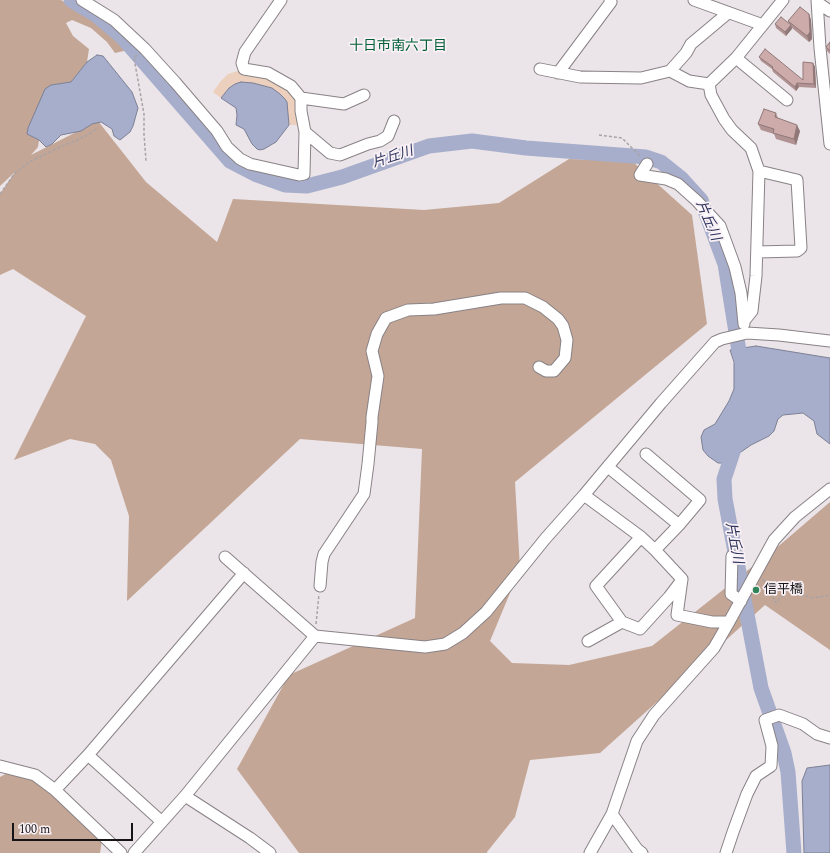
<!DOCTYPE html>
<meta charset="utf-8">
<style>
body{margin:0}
#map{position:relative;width:830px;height:853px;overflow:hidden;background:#ebe4e8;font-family:Spectral,serif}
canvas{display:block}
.scale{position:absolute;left:12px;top:823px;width:121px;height:18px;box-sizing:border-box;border:2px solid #171416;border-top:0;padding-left:5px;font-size:12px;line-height:14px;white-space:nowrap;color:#171416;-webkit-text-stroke:3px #f9f1f5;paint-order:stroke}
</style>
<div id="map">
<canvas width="830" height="853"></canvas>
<div class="scale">100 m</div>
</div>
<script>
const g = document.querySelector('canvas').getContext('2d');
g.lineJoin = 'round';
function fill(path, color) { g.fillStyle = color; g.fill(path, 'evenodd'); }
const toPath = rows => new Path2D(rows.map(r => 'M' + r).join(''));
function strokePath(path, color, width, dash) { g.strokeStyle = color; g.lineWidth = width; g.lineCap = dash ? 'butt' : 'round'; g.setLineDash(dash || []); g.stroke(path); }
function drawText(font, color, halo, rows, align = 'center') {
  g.font = font + ' Spectral,"Noto Sans JP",serif'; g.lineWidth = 3.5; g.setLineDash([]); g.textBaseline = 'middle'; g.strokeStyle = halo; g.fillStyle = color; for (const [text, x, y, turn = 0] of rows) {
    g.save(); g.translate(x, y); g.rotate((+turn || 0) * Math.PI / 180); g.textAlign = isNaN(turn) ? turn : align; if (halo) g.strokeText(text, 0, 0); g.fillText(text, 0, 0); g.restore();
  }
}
fill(toPath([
 [238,71,268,75,281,81,298,100,297,125,289,125,286,102,235,84,229,88,221,98,213,92,221,81,228,74]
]), '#eccfbd');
fill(toPath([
 [0,0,61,0,94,21,128,50,115,53,107,42,91,28,72,20,66,23,73,36,89,49,87,62,71,82,51,85,28,134,39,140,38,147,31,155,98,121,146,182,217,242,233,199,424,210,499,203,569,159,632,161,692,215,707,324,515,482,520,569,490,641,512,663,569,665,652,646,781,544,830,502,830,650,765,605,600,753,530,760,515,817,487,852,487,853,299,853,237,769,289,675,415,618,422,449,300,439,127,601,129,516,111,460,95,444,70,439,14,460,86,316,13,269,0,275,0,194,15,172,0,186],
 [22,765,102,840,100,853,0,853,0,777]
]), '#c3a695');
const water = toPath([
 [97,55,103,56,132,92,138,108,133,126,130,132,120,140,114,136,112,129,101,122,92,124,81,131,61,135,52,144,46,147,39,140,27,134,28,128,45,89,51,85,71,82,87,62,97,55],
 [241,82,253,83,272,88,280,94,285,99,287,102,289,125,276,142,264,149,260,150,257,149,252,144,244,129,236,125,237,115,236,108,221,98,229,88,235,84,241,82],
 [756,346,830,358,830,444,817,434,814,421,803,413,783,415,778,419,774,431,769,436,751,445,725,463,718,463,708,456,703,450,701,437,704,430,715,424,729,401,734,389,734,362,730,350,756,346],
 [830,765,830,853,804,853,802,781,807,768,830,765]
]);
fill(water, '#a7aecb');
strokePath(water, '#7c8095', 1);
strokePath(toPath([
 [71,0,96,15,122,37,230,161,257,175,285,185,307,186,342,177,429,146,472,141,526,148,646,157,661,162,681,178,701,200,725,264,739,351,744,368],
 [737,440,724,479,725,499,761,688,784,753,788,772,794,853]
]), '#a7aecb', 15);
const minor = toPath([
 [82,0,114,20,145,49,175,82,217,131,227,147,240,159,250,164,299,175,304,174,305,132,301,111,301,98],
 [281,0,245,52,242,63,244,69,268,73,291,86,301,98,344,104,364,95],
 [694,0,763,25],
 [817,0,820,48,830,144],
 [818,3,830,11],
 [736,58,787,100],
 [540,69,580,77,641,78,670,71,689,81,709,84],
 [670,71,686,53,691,44,728,13],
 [558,73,611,2,610,0],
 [709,84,711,95,724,119,732,130,751,148,759,171,756,276,752,311,744,321],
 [709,84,736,58,783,0],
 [305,132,330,153,340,155,368,144,380,141,388,136,394,121],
 [647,164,640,175,666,179,678,184,697,201,720,226,735,267,741,293,744,324],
 [757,252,797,251,801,248,797,180,759,171],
 [646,454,700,500,679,525,655,550],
 [608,467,679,525],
 [584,495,641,537,655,550,682,579,677,615,712,622,729,622],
 [641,537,596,586,622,622,640,629,669,597,682,580],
 [732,556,731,594,741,601],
 [225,557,315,636,425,647,445,644,463,633,486,612,545,539,584,495,661,403,715,342,722,339,747,333,779,335,830,341],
 [320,586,322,562,324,554,364,494,368,464,372,422,372,417,378,376,372,351,377,334,386,318,408,310,434,309,501,298,525,298,543,307,558,319,563,326,567,340,565,358,554,371,546,371,539,367],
 [588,641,622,622],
 [88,755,162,822],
 [0,766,35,775,55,790,121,853],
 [55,790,88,755,244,573],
 [185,796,250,838,270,853],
 [612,814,637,849,642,853],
 [134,853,185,796,315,636],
 [590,853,612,814,637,741,654,715,714,648,729,622,774,540,795,517,830,489],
 [726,853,733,832,747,794,756,776,771,766,772,746,768,731,765,720,779,715,803,724,817,734,830,738]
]);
strokePath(minor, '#898286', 13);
strokePath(toPath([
 [137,55,134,58,144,114,144,134,146,161],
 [599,135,622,138,641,157],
 [0,194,15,173,29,162,58,148,86,136,98,128],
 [763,579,776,603,788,589,802,595,813,598,830,595],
 [316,624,319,594]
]), '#a9a3a6', 1.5, [3, 2]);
strokePath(minor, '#fff', 11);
fill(toPath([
 [809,14,811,20,812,39,809,42,792,28,786,36,776,28,775,24,789,24,788,21],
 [830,42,830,54,827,51,826,47],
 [759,57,803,80,813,63,815,67,816,88,799,87,796,91,773,72,772,69,761,61],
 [776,113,778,118,800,131,796,145,776,139,774,134,761,130,758,124]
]), '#b19393');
fill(toPath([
 [809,14,811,20,812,39,809,42,807,36],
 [791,25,792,29,786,36,785,32],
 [813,63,815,67,816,88,814,84],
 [797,83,799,87,796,91,795,87],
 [797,125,800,131,796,145,794,139]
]), '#907878');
const building = toPath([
 [800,7,809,14,810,32,807,36,788,21,800,7],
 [781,17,791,25,785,32,775,24,781,17],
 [830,42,830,51,826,47,830,42],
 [765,49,803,80,803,62,813,63,814,84,797,83,795,87,772,68,773,67,759,57,765,49],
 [764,109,776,113,775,117,797,125,794,139,773,133,774,129,758,124,764,109]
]);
fill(building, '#ceabab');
strokePath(building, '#907878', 1);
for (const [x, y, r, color] of [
 [756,590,4,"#2f8559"]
]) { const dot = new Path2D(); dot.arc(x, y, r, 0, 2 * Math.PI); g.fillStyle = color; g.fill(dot); strokePath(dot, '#f9f1f5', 1.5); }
drawText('13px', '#171416', '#f9f1f5', [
 ["信平橋",764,590]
], 'left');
drawText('14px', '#036039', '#f9f1f5', [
 ["十日市南六丁目",398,47]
]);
drawText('italic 14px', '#2c335c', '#f9f1f5', [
 ["片丘川",393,158,-18],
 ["片丘川",707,221,67],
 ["片丘川",733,543,79]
]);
</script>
